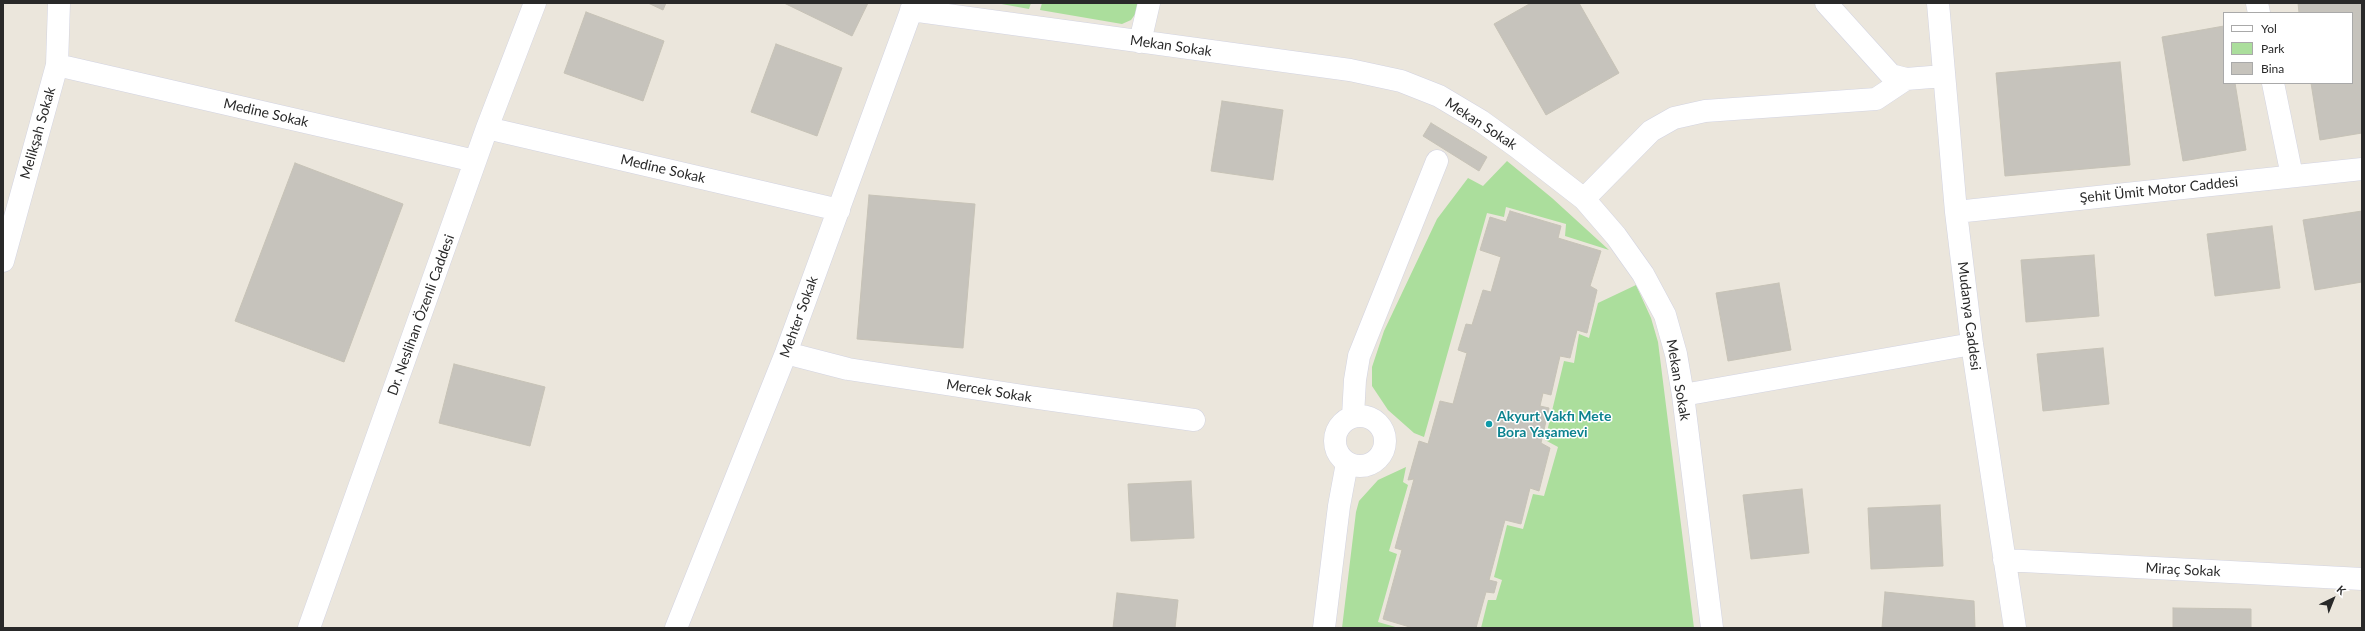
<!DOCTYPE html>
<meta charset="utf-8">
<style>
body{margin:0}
#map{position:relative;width:2365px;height:631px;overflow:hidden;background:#ebe6dc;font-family:Lato,sans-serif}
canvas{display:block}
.frame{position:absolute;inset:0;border:4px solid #292929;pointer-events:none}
.legend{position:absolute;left:2223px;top:12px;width:130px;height:72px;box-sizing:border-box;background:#fff;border:1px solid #a9a9a9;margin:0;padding:5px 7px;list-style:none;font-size:12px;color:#292929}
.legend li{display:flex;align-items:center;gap:8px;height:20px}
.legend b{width:20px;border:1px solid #a9a9a9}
.north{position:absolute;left:2313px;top:579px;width:40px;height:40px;-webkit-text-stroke:3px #fff;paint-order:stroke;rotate:43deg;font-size:11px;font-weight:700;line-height:16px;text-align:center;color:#292929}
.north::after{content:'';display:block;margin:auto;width:14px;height:18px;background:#292929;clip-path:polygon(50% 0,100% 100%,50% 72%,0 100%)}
</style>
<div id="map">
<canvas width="2365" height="631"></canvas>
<div class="frame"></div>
<ul class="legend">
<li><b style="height:5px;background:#fff"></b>Yol</li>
<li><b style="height:11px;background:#abde9c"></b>Park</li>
<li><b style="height:11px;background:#c6c3bc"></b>Bina</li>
</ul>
<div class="north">K</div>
</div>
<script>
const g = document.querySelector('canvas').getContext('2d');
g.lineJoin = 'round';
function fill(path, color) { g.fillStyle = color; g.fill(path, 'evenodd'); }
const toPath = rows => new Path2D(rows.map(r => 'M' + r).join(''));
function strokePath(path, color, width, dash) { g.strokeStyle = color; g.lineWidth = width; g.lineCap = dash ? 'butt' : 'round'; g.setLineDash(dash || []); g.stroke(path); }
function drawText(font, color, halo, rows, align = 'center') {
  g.font = font + ' Lato,sans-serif'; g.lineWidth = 3; g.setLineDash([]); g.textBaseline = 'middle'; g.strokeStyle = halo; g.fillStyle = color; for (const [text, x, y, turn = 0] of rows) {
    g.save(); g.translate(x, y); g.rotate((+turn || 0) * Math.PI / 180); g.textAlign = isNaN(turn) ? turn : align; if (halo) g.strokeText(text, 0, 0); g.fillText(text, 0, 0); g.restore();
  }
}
fill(toPath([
 [996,3,1031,3,1029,9],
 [1042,3,1138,3,1136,13,1131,20,1122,24,1040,10],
 [1507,161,1552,198,1609,250,1565,236,1566,224,1506,207,1504,217,1487,213,1424,437,1414,433,1388,410,1372,386,1372,367,1384,331,1437,219,1468,178,1483,186],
 [1636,285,1651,318,1658,342,1694,628,1481,628,1488,600,1496,600,1502,580,1494,577,1507,525,1523,529,1533,494,1544,496,1558,447,1545,440,1564,361,1574,363,1579,334,1589,338,1598,303],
 [1406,467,1403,482,1408,485,1389,551,1397,554,1378,622,1399,628,1342,628,1356,512,1359,501,1378,480]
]), '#abde9c');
const building = toPath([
 [648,3,666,3,663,10,648,3],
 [784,3,868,3,852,36,784,3],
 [1531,3,1579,3,1619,73,1546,115,1494,24,1531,3],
 [2298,3,2362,3,2362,133,2320,140,2311,83,2352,83,2352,13,2299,13,2298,3],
 [586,12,664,41,643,101,564,73,586,12],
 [2224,26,2224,83,2235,83,2246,150,2183,161,2162,37,2224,26],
 [776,44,842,68,817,136,751,112,776,44],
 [2120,62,2130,165,2005,176,1996,73,2120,62],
 [1222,101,1283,110,1273,180,1211,171,1222,101],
 [1431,123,1487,157,1479,171,1423,136,1431,123],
 [295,163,403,204,344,362,235,321,295,163],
 [869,195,975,204,963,348,857,339,869,195],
 [1510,211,1561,226,1558,238,1601,251,1590,286,1597,290,1587,333,1577,330,1570,358,1560,356,1551,395,1543,393,1540,406,1549,408,1541,443,1550,448,1539,491,1530,488,1521,524,1505,520,1489,580,1497,582,1494,593,1486,592,1476,628,1413,628,1383,619,1402,550,1395,548,1414,479,1408,480,1419,441,1428,444,1440,401,1453,404,1467,353,1458,350,1466,324,1472,325,1483,290,1491,292,1501,257,1480,250,1490,217,1506,222,1510,211],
 [2362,211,2362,282,2315,290,2303,220,2362,211],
 [2272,226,2280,288,2215,296,2207,234,2272,226],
 [2094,255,2099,316,2026,322,2021,260,2094,255],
 [1779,283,1791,350,1728,361,1716,293,1779,283],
 [2103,348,2109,404,2043,411,2037,354,2103,348],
 [454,364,545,387,530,446,439,423,454,364],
 [1191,481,1194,538,1131,541,1128,484,1191,481],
 [1802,489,1809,553,1751,559,1743,495,1802,489],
 [1940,505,1943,566,1871,569,1868,508,1940,505],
 [1885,592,1974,601,1975,628,1882,628,1885,592],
 [1117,593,1178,600,1175,628,1113,628,1117,593],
 [2173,608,2251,609,2251,628,2173,628,2173,608]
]);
fill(building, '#c6c3bc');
strokePath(building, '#c6c2b6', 1);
const minor = toPath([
 [1826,3,1891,75,1906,79,1944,76],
 [1938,3,1956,212,1972,344,2015,628],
 [2257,3,2259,13],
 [911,10,1350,70,1401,81,1439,96,1481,121,1517,147,1584,199,1616,236,1643,274,1665,315,1676,354,1683,395,1712,628],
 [1140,42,1149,3],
 [57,65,475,161],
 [2273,83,2292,176],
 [487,128,839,210],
 [1584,199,1651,131,1674,118,1705,111,1876,99,1906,79],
 [1956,212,2362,169],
 [3,261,57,65,59,3],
 [786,353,848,369,1030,397,1194,420],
 [1683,395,1972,344],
 '1335 441a25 25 0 1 1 50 0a25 25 0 1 1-50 0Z',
 [1353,416,1355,380,1359,356,1437,161],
 [2004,560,2362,579],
 [309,628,487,128,535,3],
 [676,628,786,353,914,3],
 [1324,628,1339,506,1347,463]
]);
strokePath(minor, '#d2d3e1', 23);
strokePath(minor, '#fff', 22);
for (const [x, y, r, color] of [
 [1489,424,4,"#0f9aa8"]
]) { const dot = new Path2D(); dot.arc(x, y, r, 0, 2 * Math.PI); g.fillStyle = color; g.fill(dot); strokePath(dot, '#fff', 1.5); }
drawText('14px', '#292929', '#fff', [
 ["Mekan Sokak",1171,46,8],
 ["Medine Sokak",266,113,13],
 ["Mekan Sokak",1481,124,33],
 ["Melikşah Sokak",38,133,-74],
 ["Medine Sokak",663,169,13],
 ["Şehit Ümit Motor Caddesi",2159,190,-6],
 ["Dr. Neslihan Özenli Caddesi",421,315,-70],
 ["Mudanya Caddesi",1969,316,83],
 ["Mehter Sokak",799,317,-70],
 ["Mekan Sokak",1678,380,80],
 ["Mercek Sokak",989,391,9],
 ["Miraç Sokak",2183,570,3]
]);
drawText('bold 14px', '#0d838f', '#fff', [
 ["Akyurt Vakfı Mete",1497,416],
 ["Bora Yaşamevi",1497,432]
], 'left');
</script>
